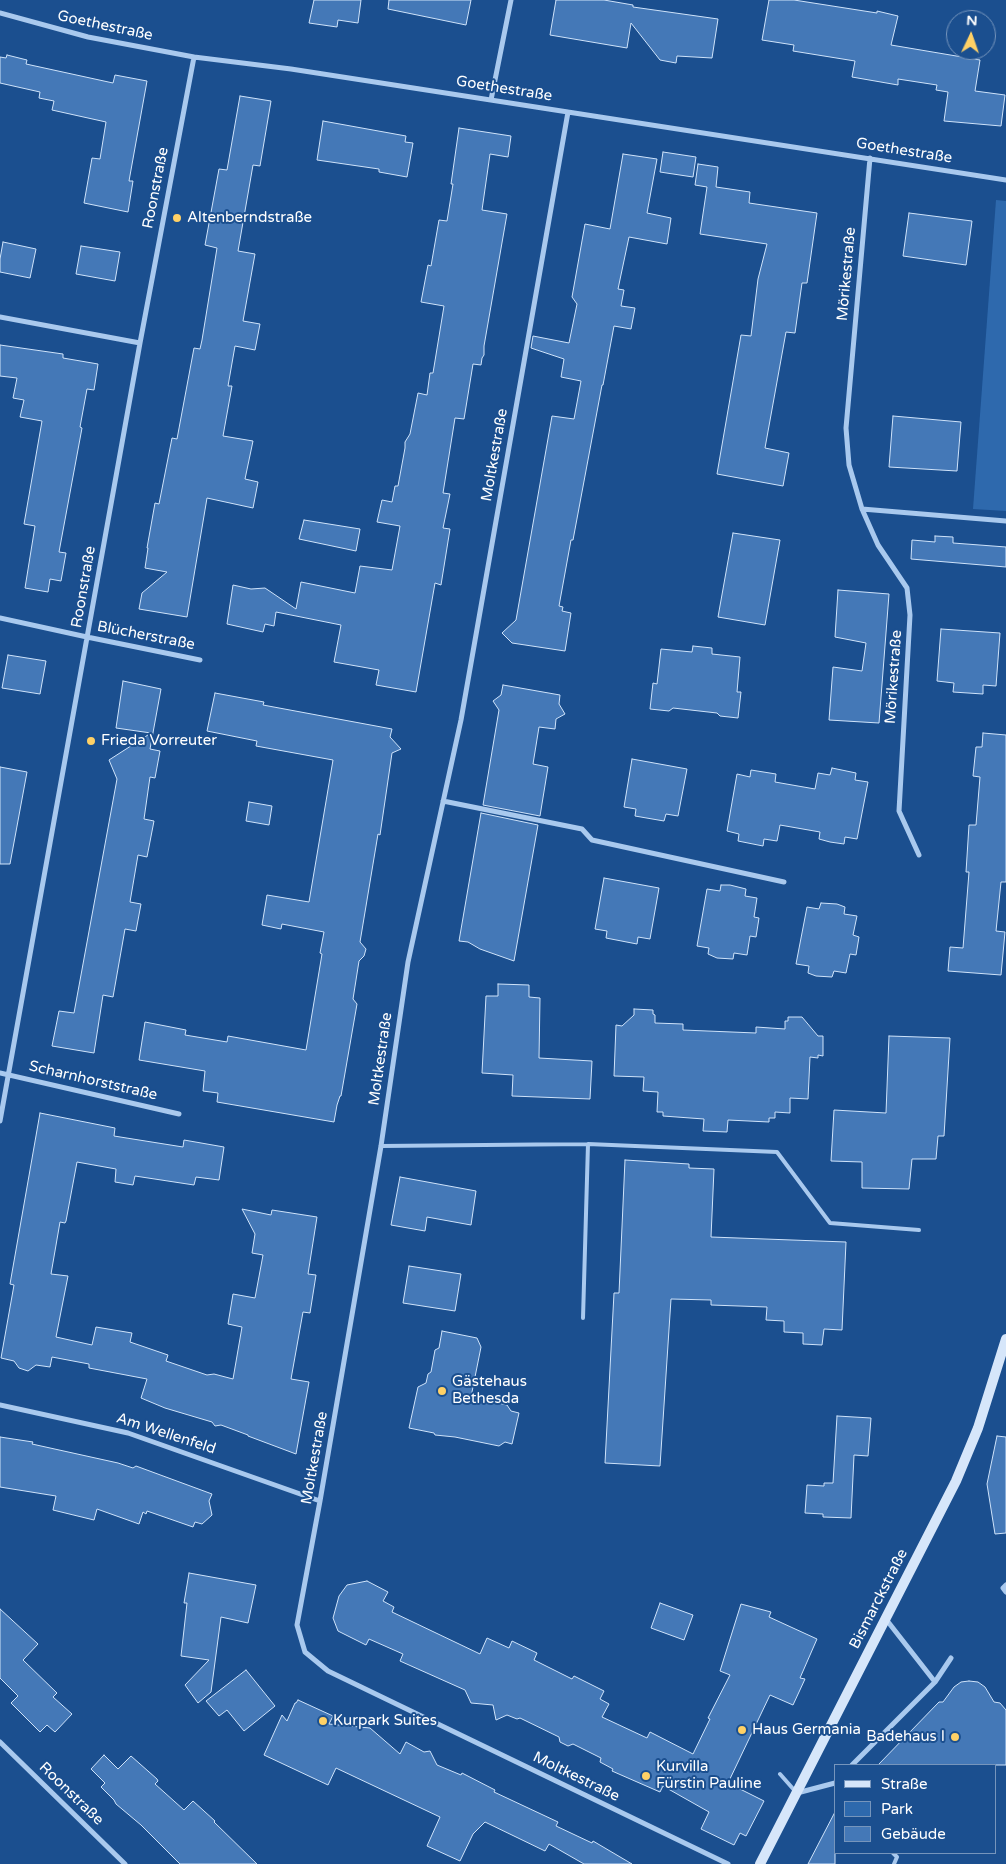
<!DOCTYPE html>
<meta charset="utf-8">
<style>
body{margin:0}
#map{position:relative;width:1006px;height:1864px;overflow:hidden;background:#1b4f8f;font-family:"Varela Round",sans-serif}
canvas{display:block}
.legend{position:absolute;left:834px;top:1764px;width:162px;height:90px;box-sizing:border-box;background:#1b4f8f;border:1px solid #7695bc;margin:0;padding:6px 9px;list-style:none;font-size:15px;color:#fff}
.legend li{display:flex;align-items:center;gap:10px;height:25px}
.legend b{width:25px;border:1px solid #7695bc}
.north{position:absolute;left:946px;top:10px;width:50px;height:50px;box-sizing:border-box;background:#1b4f8f;border:1px solid #7695bc;border-radius:50%;rotate:3deg;font-size:14px;font-weight:700;line-height:20px;text-align:center;color:#fff}
.north::after{content:'';display:block;margin:auto;width:18px;height:22px;background:#ffd166;clip-path:polygon(50% 0,100% 100%,50% 72%,0 100%)}
</style>
<div id="map">
<canvas width="1006" height="1864"></canvas>
<ul class="legend">
<li><b style="height:6px;background:#d6e6fa"></b>Straße</li>
<li><b style="height:14px;background:#2e69ad"></b>Park</li>
<li><b style="height:14px;background:#4478b7"></b>Gebäude</li>
</ul>
<div class="north">N</div>
</div>
<script>
const g = document.querySelector('canvas').getContext('2d');
g.lineJoin = 'round';
function fill(path, color) { g.fillStyle = color; g.fill(path, 'evenodd'); }
const toPath = rows => new Path2D(rows.map(r => 'M' + r).join(''));
function strokePath(path, color, width, dash) { g.strokeStyle = color; g.lineWidth = width; g.lineCap = dash ? 'butt' : 'round'; g.setLineDash(dash || []); g.stroke(path); }
function drawText(font, color, halo, rows, align = 'center') {
  g.font = font + ' "Varela Round",sans-serif'; g.lineWidth = 4; g.setLineDash([]); g.textBaseline = 'middle'; g.strokeStyle = halo; g.fillStyle = color; for (const [text, x, y, turn = 0] of rows) {
    g.save(); g.translate(x, y); g.rotate((+turn || 0) * Math.PI / 180); g.textAlign = isNaN(turn) ? turn : align; if (halo) g.strokeText(text, 0, 0); g.fillText(text, 0, 0); g.restore();
  }
}
fill(toPath([
 [996,200,1006,201,1006,511,973,509]
]), '#2e69ad');
const building = toPath([
 [314,0,361,0,358,23,338,20,337,27,309,23,314,0],
 [389,0,471,0,466,25,388,9,389,0],
 [556,0,604,0,633,5,633,7,718,19,712,58,677,56,676,63,660,60,631,23,627,48,550,35,556,0],
 [769,0,794,0,877,13,877,11,898,16,891,45,980,60,975,91,1005,95,1001,126,944,121,948,92,936,90,937,85,898,79,898,85,852,77,855,61,793,51,794,45,762,40,769,0],
 [7,55,27,60,26,64,113,83,115,75,147,81,129,181,133,181,128,212,84,203,92,158,100,159,106,122,52,110,54,101,39,98,40,92,0,83,0,57,6,58,7,55],
 [240,96,271,101,260,166,253,165,238,251,255,254,243,321,260,324,255,350,235,346,228,386,232,386,223,436,253,441,245,479,258,482,253,508,207,498,187,617,139,609,142,593,167,572,145,568,148,548,147,548,155,503,159,504,172,438,177,439,194,348,200,349,202,340,217,248,205,245,219,169,227,170,240,96],
 [323,121,406,136,405,142,413,143,407,177,379,172,379,169,317,160,323,121],
 [459,128,511,136,508,157,490,154,482,210,507,214,484,346,484,355,482,358,481,365,473,364,464,419,455,418,443,493,450,494,443,528,450,529,441,585,435,583,416,692,376,685,379,670,334,662,341,625,276,612,274,626,265,624,263,632,227,624,233,585,251,589,265,588,296,609,301,582,355,593,360,566,392,570,400,526,377,522,382,500,392,502,395,486,398,486,405,448,405,442,410,434,418,393,427,395,430,373,433,373,444,306,421,302,428,265,431,266,439,220,447,221,453,184,451,184,459,128],
 [663,152,696,157,693,177,660,172,663,152],
 [623,154,657,159,647,213,671,218,667,244,629,237,618,289,624,290,621,306,635,308,631,329,614,326,603,385,602,385,573,540,571,540,559,606,563,607,562,611,571,613,565,651,512,643,502,633,516,620,552,416,574,419,581,381,561,377,564,359,531,348,533,336,569,343,577,304,572,297,585,224,610,229,623,154],
 [698,164,718,167,716,187,750,192,749,203,817,213,807,283,802,283,795,333,786,332,765,448,789,453,783,486,717,474,741,335,751,336,758,279,767,244,700,234,707,187,695,185,698,164],
 [909,213,972,221,966,265,903,256,909,213],
 [3,242,36,249,30,278,0,272,0,259,3,242],
 [81,246,120,252,115,281,76,274,81,246],
 [0,345,63,354,63,358,98,364,94,390,87,389,80,427,82,428,59,552,66,553,61,581,50,579,48,592,25,588,35,526,24,524,42,421,20,417,24,400,13,398,17,378,0,376,0,345],
 [893,416,961,422,957,471,889,467,893,416],
 [304,520,360,529,356,551,299,539,304,520],
 [733,533,780,540,765,625,718,617,733,533],
 [935,536,953,537,953,543,1006,547,1006,567,911,559,912,540,935,542,935,536],
 [838,590,889,594,879,723,829,720,833,667,862,671,866,643,835,637,838,590],
 [941,629,1000,633,996,686,983,685,983,694,953,692,954,683,937,681,941,629],
 [693,646,712,648,712,654,740,657,737,692,741,692,738,718,720,716,717,713,673,708,669,711,650,709,653,683,657,684,661,649,692,652,693,646],
 [8,655,46,661,40,694,2,688,8,655],
 [123,681,161,689,150,749,160,751,155,778,150,777,144,819,154,821,147,857,138,855,130,902,141,904,136,931,125,929,113,997,103,995,94,1053,52,1046,59,1011,74,1013,117,779,109,760,151,733,116,728,123,681],
 [503,685,560,695,559,704,565,714,556,719,555,729,539,727,533,764,548,767,540,816,483,805,499,710,493,701,501,695,503,685],
 [215,693,264,702,263,705,392,729,390,737,401,749,392,753,380,835,378,834,360,942,366,949,364,956,359,961,353,999,357,1004,341,1096,340,1096,337,1105,334,1122,217,1102,218,1093,203,1091,205,1071,139,1060,145,1022,186,1030,185,1035,227,1042,228,1036,306,1050,322,954,320,953,324,932,282,924,281,929,262,925,267,895,309,902,333,760,256,746,257,741,207,731,215,693],
 [983,733,1006,735,1006,882,1001,882,996,931,1005,932,1001,975,948,971,950,947,963,948,969,872,966,872,969,825,976,825,980,777,973,776,976,747,982,747,983,733],
 [632,759,687,769,678,816,666,814,664,821,635,816,636,809,624,807,632,759],
 [0,767,27,772,10,864,0,864,0,767],
 [832,768,856,773,855,780,868,782,857,839,845,837,844,844,830,842,819,839,820,832,780,825,777,841,764,839,763,846,738,841,739,834,727,831,737,774,750,777,751,770,776,774,775,782,815,789,818,773,830,775,832,768],
 [249,802,272,806,269,825,246,821,249,802],
 [481,813,538,825,514,961,480,949,468,942,459,941,481,813],
 [604,878,659,888,650,939,638,937,637,944,606,938,607,931,595,929,604,878],
 [721,885,730,885,746,889,745,896,757,898,754,917,759,918,756,937,750,936,747,955,734,953,733,959,717,958,708,954,709,948,697,946,707,889,720,891,721,885],
 [821,903,837,904,845,907,844,914,857,916,853,935,859,937,856,955,850,954,846,973,834,971,832,977,816,976,808,973,809,966,796,964,807,907,819,909,821,903],
 [498,984,529,985,529,997,540,998,539,1058,592,1061,590,1099,512,1096,513,1075,482,1073,486,996,498,996,498,984],
 [634,1009,653,1010,653,1014,655,1015,655,1023,683,1024,683,1030,756,1033,756,1027,785,1029,785,1021,788,1021,788,1017,802,1017,818,1036,823,1036,823,1056,818,1055,818,1058,810,1057,808,1099,790,1098,790,1113,775,1112,775,1118,769,1118,769,1122,728,1120,727,1132,703,1131,704,1119,663,1116,663,1112,657,1112,658,1092,643,1091,644,1077,614,1076,616,1025,622,1026,634,1015,634,1009],
 [889,1036,950,1038,944,1136,938,1136,936,1159,912,1159,909,1189,862,1188,862,1162,831,1161,834,1110,886,1113,889,1036],
 [40,1113,115,1128,114,1136,183,1147,184,1140,224,1147,219,1180,196,1177,194,1185,135,1176,133,1185,115,1182,116,1169,77,1162,66,1221,65,1223,60,1222,51,1274,68,1276,56,1337,92,1345,96,1327,132,1333,130,1342,168,1355,166,1361,207,1375,214,1374,233,1379,242,1327,228,1324,233,1294,255,1298,263,1255,252,1253,255,1234,242,1209,271,1215,272,1210,317,1217,308,1274,316,1275,310,1313,303,1312,291,1379,309,1382,296,1454,248,1436,248,1435,221,1425,215,1426,212,1422,165,1408,141,1398,147,1379,89,1368,89,1364,52,1357,50,1367,36,1365,28,1371,19,1368,14,1361,1,1358,14,1285,10,1284,40,1113],
 [625,1160,689,1164,689,1168,714,1169,711,1237,846,1242,842,1330,824,1329,822,1345,803,1344,803,1333,784,1332,784,1321,766,1320,767,1307,711,1305,711,1300,671,1299,660,1466,605,1463,614,1293,619,1293,625,1160],
 [400,1177,476,1191,471,1225,427,1217,425,1231,391,1225,400,1177],
 [409,1266,461,1274,455,1311,403,1303,409,1266],
 [442,1331,477,1338,481,1347,471,1397,507,1405,511,1411,519,1413,512,1444,505,1442,499,1446,455,1437,435,1435,434,1433,409,1428,418,1387,426,1383,428,1374,431,1372,435,1350,439,1348,442,1331],
 [837,1416,871,1418,868,1456,854,1455,851,1518,823,1517,823,1514,805,1513,807,1485,824,1486,824,1483,833,1483,837,1416],
 [997,1436,1006,1437,1006,1533,995,1534,987,1484,997,1436],
 [0,1437,33,1442,32,1444,118,1463,133,1468,136,1466,212,1494,209,1501,212,1515,202,1524,195,1522,193,1527,147,1511,146,1514,143,1512,139,1524,97,1509,94,1520,53,1510,56,1496,0,1487,0,1437],
 [189,1573,256,1585,248,1623,221,1617,211,1692,198,1703,185,1685,209,1660,181,1656,187,1603,184,1603,189,1573],
 [367,1581,388,1592,383,1601,394,1607,392,1612,480,1654,487,1638,509,1648,512,1641,537,1653,534,1660,572,1679,574,1676,604,1691,600,1699,609,1704,602,1717,647,1738,650,1732,693,1754,710,1719,708,1718,730,1675,720,1671,741,1604,771,1612,769,1617,817,1639,800,1678,805,1679,793,1705,770,1695,728,1783,764,1801,746,1836,740,1833,734,1845,701,1829,709,1812,663,1786,660,1792,612,1771,613,1769,600,1762,601,1758,573,1744,568,1746,560,1742,559,1737,520,1718,517,1719,507,1715,496,1720,493,1705,471,1703,465,1690,400,1661,403,1654,369,1639,366,1645,338,1631,333,1618,339,1596,347,1585,367,1581],
 [660,1603,693,1615,684,1640,651,1628,660,1603],
 [0,1609,38,1644,23,1660,57,1693,53,1697,72,1714,55,1732,47,1725,40,1732,11,1703,18,1696,0,1678,0,1609],
 [246,1670,275,1706,244,1731,227,1710,219,1716,206,1701,246,1670],
 [969,1681,978,1682,985,1687,994,1702,1000,1703,1006,1710,1006,1765,878,1765,939,1702,943,1702,954,1687,961,1682,969,1681],
 [298,1700,333,1716,329,1724,370,1728,400,1754,406,1742,424,1752,430,1751,437,1765,461,1775,462,1773,495,1790,494,1792,558,1822,556,1826,592,1843,593,1841,632,1864,584,1864,549,1844,545,1851,485,1822,473,1834,460,1861,427,1846,440,1817,336,1768,328,1785,264,1755,282,1715,287,1721,295,1703,296,1703,298,1700],
 [104,1755,118,1769,131,1756,157,1779,158,1781,155,1784,184,1810,193,1801,215,1821,214,1822,257,1864,180,1864,141,1825,116,1804,114,1800,101,1787,105,1783,91,1769,104,1755],
 [835,1812,835,1864,808,1864,835,1812]
]);
fill(building, '#4478b7');
strokePath(building, '#cfe3fa', 1);
strokePath(toPath([
 [381,1146,588,1144,777,1152,830,1223,919,1230],
 [583,1318,588,1144],
 [780,1774,795,1791],
 [893,1853,897,1857,894,1864]
]), '#a9c9ee', 4);
strokePath(toPath([
 [0,13,88,37,194,57,291,69,1006,180],
 [491,100,511,0],
 [568,112,461,720,408,962,381,1146,320,1501,297,1625,305,1652,328,1671,728,1864],
 [870,158,846,428,849,465,862,509,878,545,907,588,910,615,899,811,919,855],
 [0,317,140,343],
 [862,509,1006,521],
 [0,618,87,637,200,660],
 [443,801,582,829,592,840,784,882],
 [0,1073,179,1114],
 [0,1121,140,343,194,57],
 [0,1405,128,1433,320,1501],
 [1006,1585,1003,1588,1006,1592],
 [885,1618,935,1682],
 [0,1742,125,1864],
 [852,1765,935,1682,951,1658],
 [797,1793,835,1783]
]), '#a9c9ee', 5);
strokePath(toPath([
 [760,1864,956,1481,978,1428,1006,1339]
]), '#d6e6fa', 10);
for (const [x, y, r, color] of [
 [177,218,5,"#ffd166"],
 [91,741,5,"#ffd166"],
 [442,1391,5,"#ffd166"],
 [323,1721,5,"#ffd166"],
 [742,1730,5,"#ffd166"],
 [955,1737,5,"#ffd166"],
 [646,1776,5,"#ffd166"]
]) { const dot = new Path2D(); dot.arc(x, y, r, 0, 2 * Math.PI); g.fillStyle = color; g.fill(dot); strokePath(dot, '#1b4f8f', 2); }
drawText('15px', '#fff', '#1b4f8f', [
 ["Goethestraße",105,26,12],
 ["Goethestraße",504,89,9],
 ["Goethestraße",904,151,9],
 ["Roonstraße",156,188,-79],
 ["Mörikestraße",847,274,-85],
 ["Moltkestraße",495,455,-80],
 ["Roonstraße",84,587,-80],
 ["Blücherstraße",146,636,11],
 ["Mörikestraße",894,677,-86],
 ["Moltkestraße",381,1059,-82],
 ["Scharnhorststraße",93,1081,13],
 ["Am Wellenfeld",166,1434,18],
 ["Moltkestraße",315,1458,-80],
 ["Bismarckstraße",879,1599,-63],
 ["Moltkestraße",576,1777,26],
 ["Roonstraße",71,1794,44]
]);
drawText('15px', '#fff', '#1b4f8f', [
 ["Altenberndstraße",187,218],
 ["Frieda Vorreuter",101,741],
 ["Gästehaus",452,1382],
 ["Bethesda",452,1399],
 ["Kurpark Suites",333,1721],
 ["Haus Germania",752,1730],
 ["Badehaus I",945,1737,"right"],
 ["Kurvilla",656,1767],
 ["Fürstin Pauline",656,1784]
], 'left');
</script>
